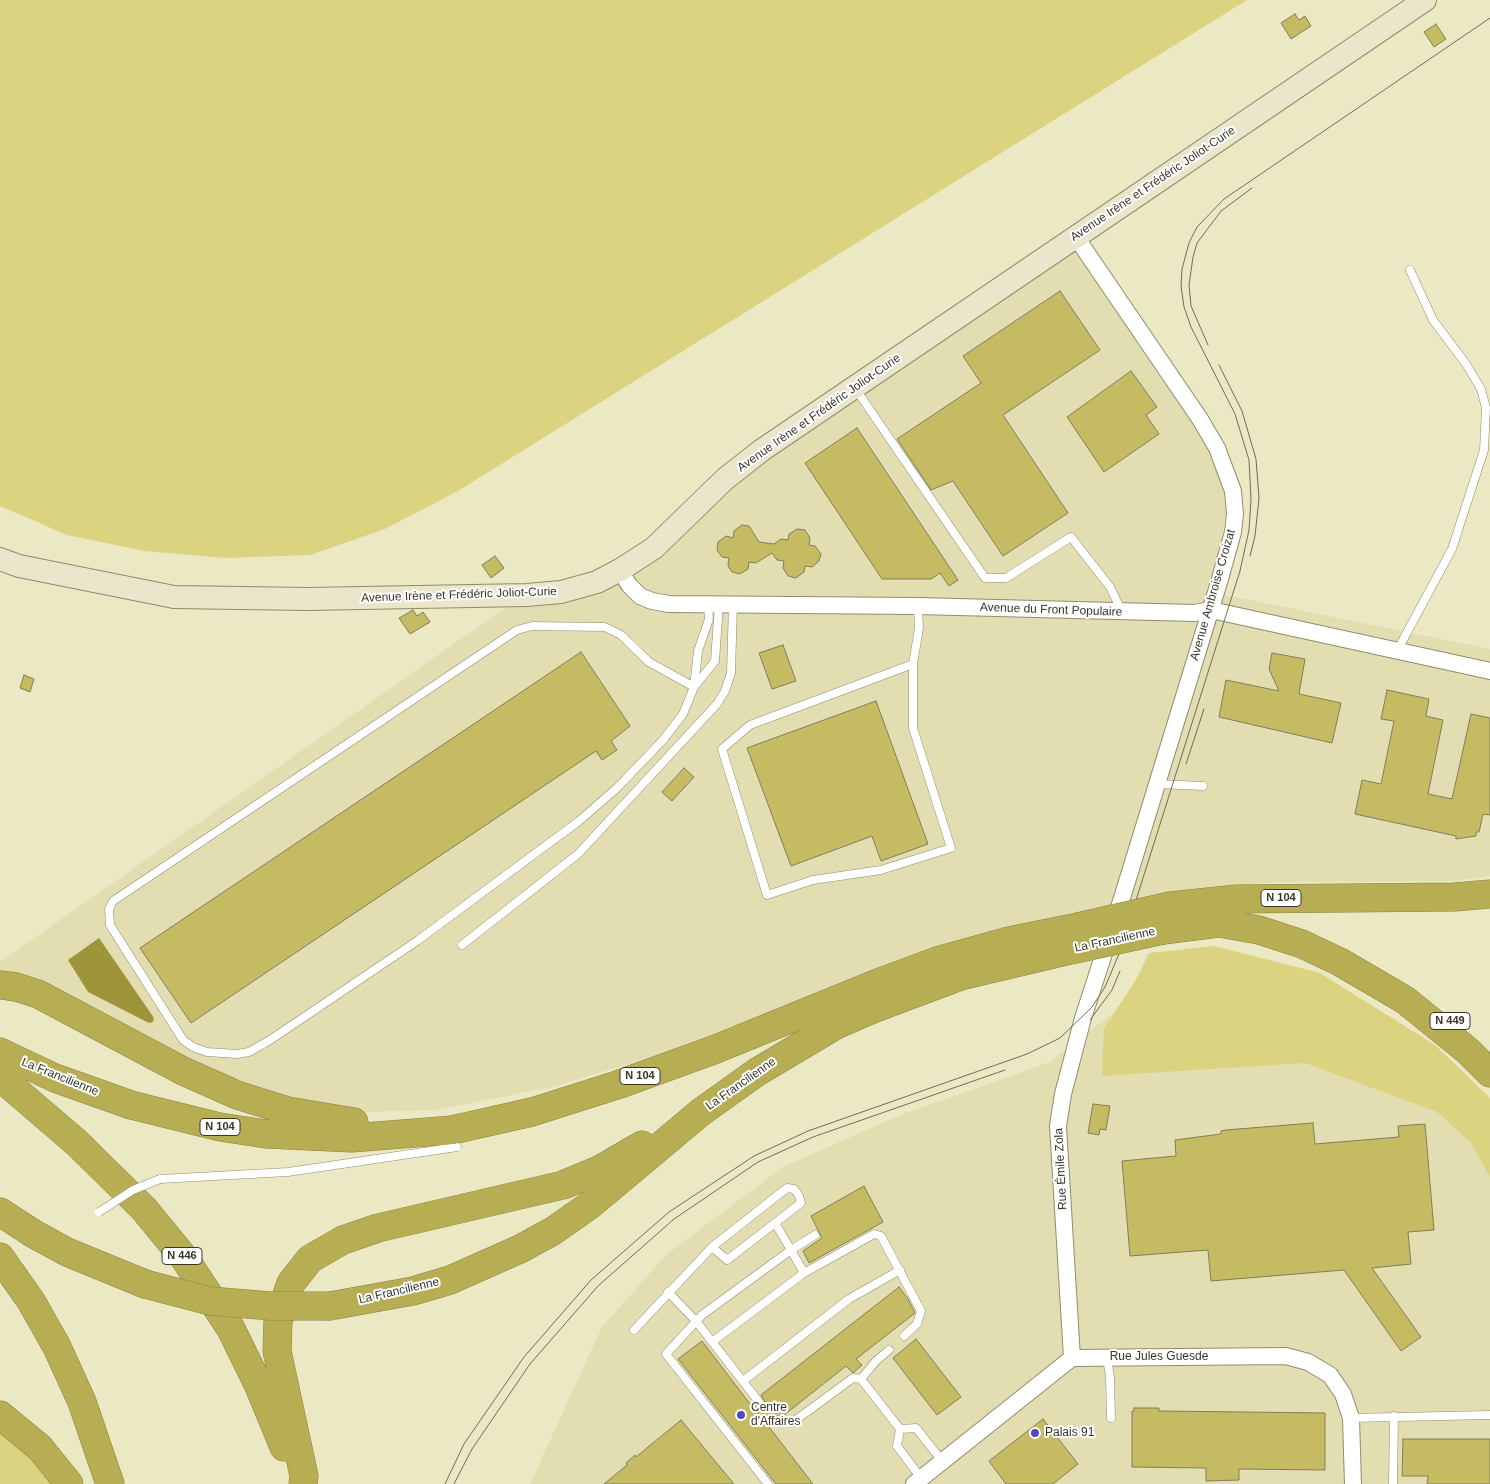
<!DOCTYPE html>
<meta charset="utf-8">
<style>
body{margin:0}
canvas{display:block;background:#ebe8c4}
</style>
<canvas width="1490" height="1484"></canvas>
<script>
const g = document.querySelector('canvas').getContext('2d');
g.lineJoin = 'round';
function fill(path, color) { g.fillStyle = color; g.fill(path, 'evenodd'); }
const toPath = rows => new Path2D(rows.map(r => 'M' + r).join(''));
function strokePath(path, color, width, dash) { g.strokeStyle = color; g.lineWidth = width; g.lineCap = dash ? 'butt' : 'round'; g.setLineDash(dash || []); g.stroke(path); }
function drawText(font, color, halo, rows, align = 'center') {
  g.font = font + ' Helvetica,sans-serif'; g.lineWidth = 4; g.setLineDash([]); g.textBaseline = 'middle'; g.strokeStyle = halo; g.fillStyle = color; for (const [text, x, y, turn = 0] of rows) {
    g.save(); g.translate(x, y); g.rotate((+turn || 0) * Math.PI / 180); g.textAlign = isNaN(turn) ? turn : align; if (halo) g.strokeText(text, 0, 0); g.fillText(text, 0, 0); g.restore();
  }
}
fill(toPath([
 [1076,246,1192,418,1216,462,1223,488,1226,515,1217,561,1206,591,1490,649,1490,876,1456,881,1279,882,1231,885,987,932,923,954,657,1055,556,1086,437,1110,361,1112,256,1092,0,976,0,962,505,608,557,604,603,592,650,564,765,458],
 [1194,950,1490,1116,1490,1484,530,1484,602,1327,666,1255,783,1167,898,1116,1050,1062]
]), '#e2deb2');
fill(toPath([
 [0,0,1247,0,458,491,385,529,310,555,225,558,145,551,67,535,0,506],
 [1214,946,1320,973,1435,1045,1490,1098,1490,1177,1471,1143,1437,1112,1305,1063,1102,1076,1104,1029,1137,978,1149,953],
 [0,1422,62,1484,0,1484]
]), '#dcd380');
fill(toPath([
 [99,938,154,1018,153,1022,149,1023,88,992,68,960]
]), '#9e9439');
const building = toPath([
 [1295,14,1299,20,1305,16,1311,26,1291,39,1281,23,1295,14],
 [1436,24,1446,39,1434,47,1424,32,1436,24],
 [1060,291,1100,350,1003,415,1068,513,1003,556,953,481,931,490,897,439,981,383,963,356,1060,291],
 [1131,371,1157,407,1146,415,1159,434,1104,472,1067,417,1131,371],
 [857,428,958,580,949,586,940,573,931,579,882,579,805,463,857,428],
 [742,525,749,526,759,542,774,544,781,539,788,540,789,534,797,529,805,530,810,538,809,545,815,546,821,554,819,561,812,567,805,566,804,572,796,578,788,576,783,568,784,561,777,560,772,553,756,563,749,562,748,569,740,574,732,572,728,566,729,558,722,557,717,550,718,542,726,536,733,538,734,531,742,525],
 [495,556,504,568,491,578,482,565,495,556],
 [413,610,417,616,423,612,430,622,410,634,399,618,413,610],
 [783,645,796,681,772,689,759,653,783,645],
 [581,652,630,726,611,741,617,750,602,760,596,751,191,1023,140,948,581,652],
 [1272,653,1305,659,1299,694,1341,703,1332,743,1219,717,1226,680,1279,691,1269,669,1272,653],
 [24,675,34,679,30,692,20,688,24,675],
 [1387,690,1429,699,1426,716,1443,720,1428,794,1452,799,1471,714,1490,718,1490,815,1483,814,1479,832,1476,832,1476,836,1456,839,1456,836,1355,814,1362,780,1381,784,1394,721,1381,719,1387,690],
 [876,701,928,844,881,861,872,836,791,866,747,748,876,701],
 [684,768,694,777,672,801,662,792,684,768],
 [1093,1104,1110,1106,1106,1130,1100,1129,1099,1135,1088,1133,1093,1104],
 [1313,1123,1315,1144,1399,1137,1398,1126,1425,1124,1434,1230,1408,1232,1411,1264,1372,1268,1421,1337,1401,1351,1344,1270,1211,1281,1208,1250,1130,1256,1122,1161,1176,1156,1175,1140,1221,1134,1221,1131,1226,1130,1313,1123],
 [864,1186,883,1222,809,1263,803,1251,822,1238,811,1216,864,1186],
 [899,1287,908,1299,915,1313,856,1359,862,1365,853,1373,846,1366,769,1427,813,1484,776,1484,678,1359,702,1341,750,1404,752,1402,760,1407,765,1402,761,1395,899,1287],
 [916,1339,961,1397,937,1415,893,1358,916,1339],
 [1134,1408,1159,1408,1159,1411,1325,1413,1325,1470,1239,1469,1239,1480,1206,1481,1206,1468,1132,1467,1132,1411,1134,1411,1134,1408],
 [1043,1419,1078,1464,1053,1484,1006,1484,989,1461,1043,1419],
 [681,1420,734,1484,604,1484,627,1465,626,1463,635,1455,636,1457,681,1420],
 [1403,1439,1490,1439,1490,1484,1427,1484,1428,1476,1402,1476,1403,1439]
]);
fill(building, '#c5bb62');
strokePath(building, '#817e5d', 1);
const lane = toPath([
 [855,388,985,578,1006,578,1071,537,1110,587,1122,612],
 [1397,651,1452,549,1484,450,1486,408,1481,389,1466,364,1433,320,1410,270],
 [913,664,750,725,722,749,767,895,813,880,881,870,951,848,913,728,913,664,919,628,918,606],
 [694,687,649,662,621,635,605,627,532,626,517,630,113,901,109,909,110,925,183,1040,193,1047,207,1052,237,1054,249,1052,270,1040,417,941,579,821,617,788,663,740,683,714,694,687,715,661,719,604],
 [694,687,698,651,709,619,708,604],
 [1157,784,1203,786],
 [462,945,578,854,717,704,725,691,731,673,733,604],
 [160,1179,288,1172,457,1147],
 [804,1273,791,1250,815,1235],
 [668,1292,696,1321,759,1402],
 [634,1330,712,1247,787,1188,794,1189,799,1196,801,1203,727,1260,712,1247],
 [712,1342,804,1273,874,1234,881,1236,921,1311,917,1324,904,1336],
 [1107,1357,1110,1378,1111,1418],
 [861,1379,900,1429,916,1428,943,1462],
 [743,1381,849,1299,900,1270],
 [1351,1418,1490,1415],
 [793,1422,853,1378,861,1379,876,1361,889,1350],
 [900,1429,897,1446,921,1478],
 [768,1484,666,1354,702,1315,791,1250,775,1223],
 [1393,1484,1394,1416]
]);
const street = toPath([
 [620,570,629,585,640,596,652,601,669,604,918,606,1194,613,1211,610,1490,671],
 [1072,1358,1058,1126,1063,1094,1083,1018,1122,898,1220,579,1233,532,1235,514,1233,491,1217,448,1200,419,1076,237],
 [914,1484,1072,1358,1286,1356,1308,1362,1330,1375,1343,1394,1351,1418,1353,1484]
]);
const secondary = toPath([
 [0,559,19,566,174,597,307,599,527,595,561,592,597,582,620,570,654,548,725,479,762,450,1425,0]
]);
const highway = toPath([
 [1170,906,1237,899,1455,897,1490,894],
 [1163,930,1219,923,1259,930,1302,944,1340,962,1405,1000,1468,1051,1490,1073],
 [0,985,16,987,38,994,183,1071,237,1095,288,1111,354,1122],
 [0,1052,55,1078,131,1105,220,1127,266,1134,352,1138,452,1130,532,1112,617,1085,716,1049,883,981,937,961,1009,941,1078,927],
 [0,1077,77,1143,144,1209,185,1259,231,1329,258,1384,284,1447],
 [0,1212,34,1234,67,1252,145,1284],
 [0,1257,31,1301,57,1347,82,1402,110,1484],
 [330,1306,413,1291,450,1280,520,1249,553,1231,590,1205,701,1112,757,1072,836,1025,873,1009,961,976,1071,950],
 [0,1415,40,1448,69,1484],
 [303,1484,304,1476,277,1351,278,1321,291,1283,310,1259,343,1240,378,1228,563,1185,599,1170,642,1145]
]);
strokePath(lane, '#8f8c6a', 9);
strokePath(street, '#8f8c6a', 18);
strokePath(secondary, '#8f8c6a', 24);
strokePath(highway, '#8a8344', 29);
strokePath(lane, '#fff', 8);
strokePath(street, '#fff', 16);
strokePath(secondary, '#e9e6cb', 22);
strokePath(highway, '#b7ad53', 28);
strokePath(toPath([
 [1208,345,1191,306,1189,285,1193,257,1197,243,1221,211,1252,188],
 [1219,365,1242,411,1256,459,1259,498,1255,536,1250,556],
 [1186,764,1204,709],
 [1090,1020,1112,990,1120,971],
 [445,1484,464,1444,524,1357,591,1280,669,1212,754,1156,808,1131,1027,1054,1060,1038,1092,1007,1105,987,1119,954,1240,571,1249,530,1251,499,1249,460,1235,414,1191,327,1184,307,1181,286,1182,269,1189,243,1197,227,1224,199,1490,18],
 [454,1484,472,1449,530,1364,598,1286,674,1219,758,1162,813,1137,1005,1070]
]), '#6f6d59', 1);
const laneBridge = toPath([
 [99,1212,133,1190,160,1179]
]);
const highwayBridge = toPath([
 [1078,927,1170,906],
 [1071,950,1163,930],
 [145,1284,210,1301,271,1306,330,1306]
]);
strokePath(laneBridge, '#8f8c6a', 9, []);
strokePath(highwayBridge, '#8a8344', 29, []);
strokePath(laneBridge, '#fff', 8);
strokePath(highwayBridge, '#b7ad53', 28);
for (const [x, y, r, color] of [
 [741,1415,5,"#5547be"],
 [1035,1433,5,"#5547be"]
]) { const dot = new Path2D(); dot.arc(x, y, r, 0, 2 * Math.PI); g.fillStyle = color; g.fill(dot); strokePath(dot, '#fff', 2); }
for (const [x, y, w] of [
 [1281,898,40],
 [1450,1021,40],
 [640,1076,40],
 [220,1127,40],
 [182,1256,40]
]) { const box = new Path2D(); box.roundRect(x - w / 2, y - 8.5, w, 17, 4); g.fillStyle = '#fff'; g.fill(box); strokePath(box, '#373628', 1); }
drawText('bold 11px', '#373628', null, [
 ["N 104",1281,898],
 ["N 449",1450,1021],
 ["N 104",640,1076],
 ["N 104",220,1127],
 ["N 446",182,1256]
]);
drawText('12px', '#373628', '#fff', [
 ["Avenue Irène et Frédéric Joliot-Curie",1153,184,-34],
 ["Avenue Irène et Frédéric Joliot-Curie",819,413,-35],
 ["Avenue Irène et Frédéric Joliot-Curie",459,595,-2],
 ["Avenue Ambroise Croizat",1213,595,-74],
 ["Avenue du Front Populaire",1051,610,2],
 ["La Francilienne",1115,940,-12],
 ["La Francilienne",60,1077,22],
 ["La Francilienne",741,1084,-35],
 ["Rue Émile Zola",1061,1169,-93],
 ["La Francilienne",399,1291,-13],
 ["Rue Jules Guesde",1159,1357]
]);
drawText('12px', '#373628', '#fff', [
 ["Centre",751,1408],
 ["d'Affaires",751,1422],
 ["Palais 91",1045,1433]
], 'left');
</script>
